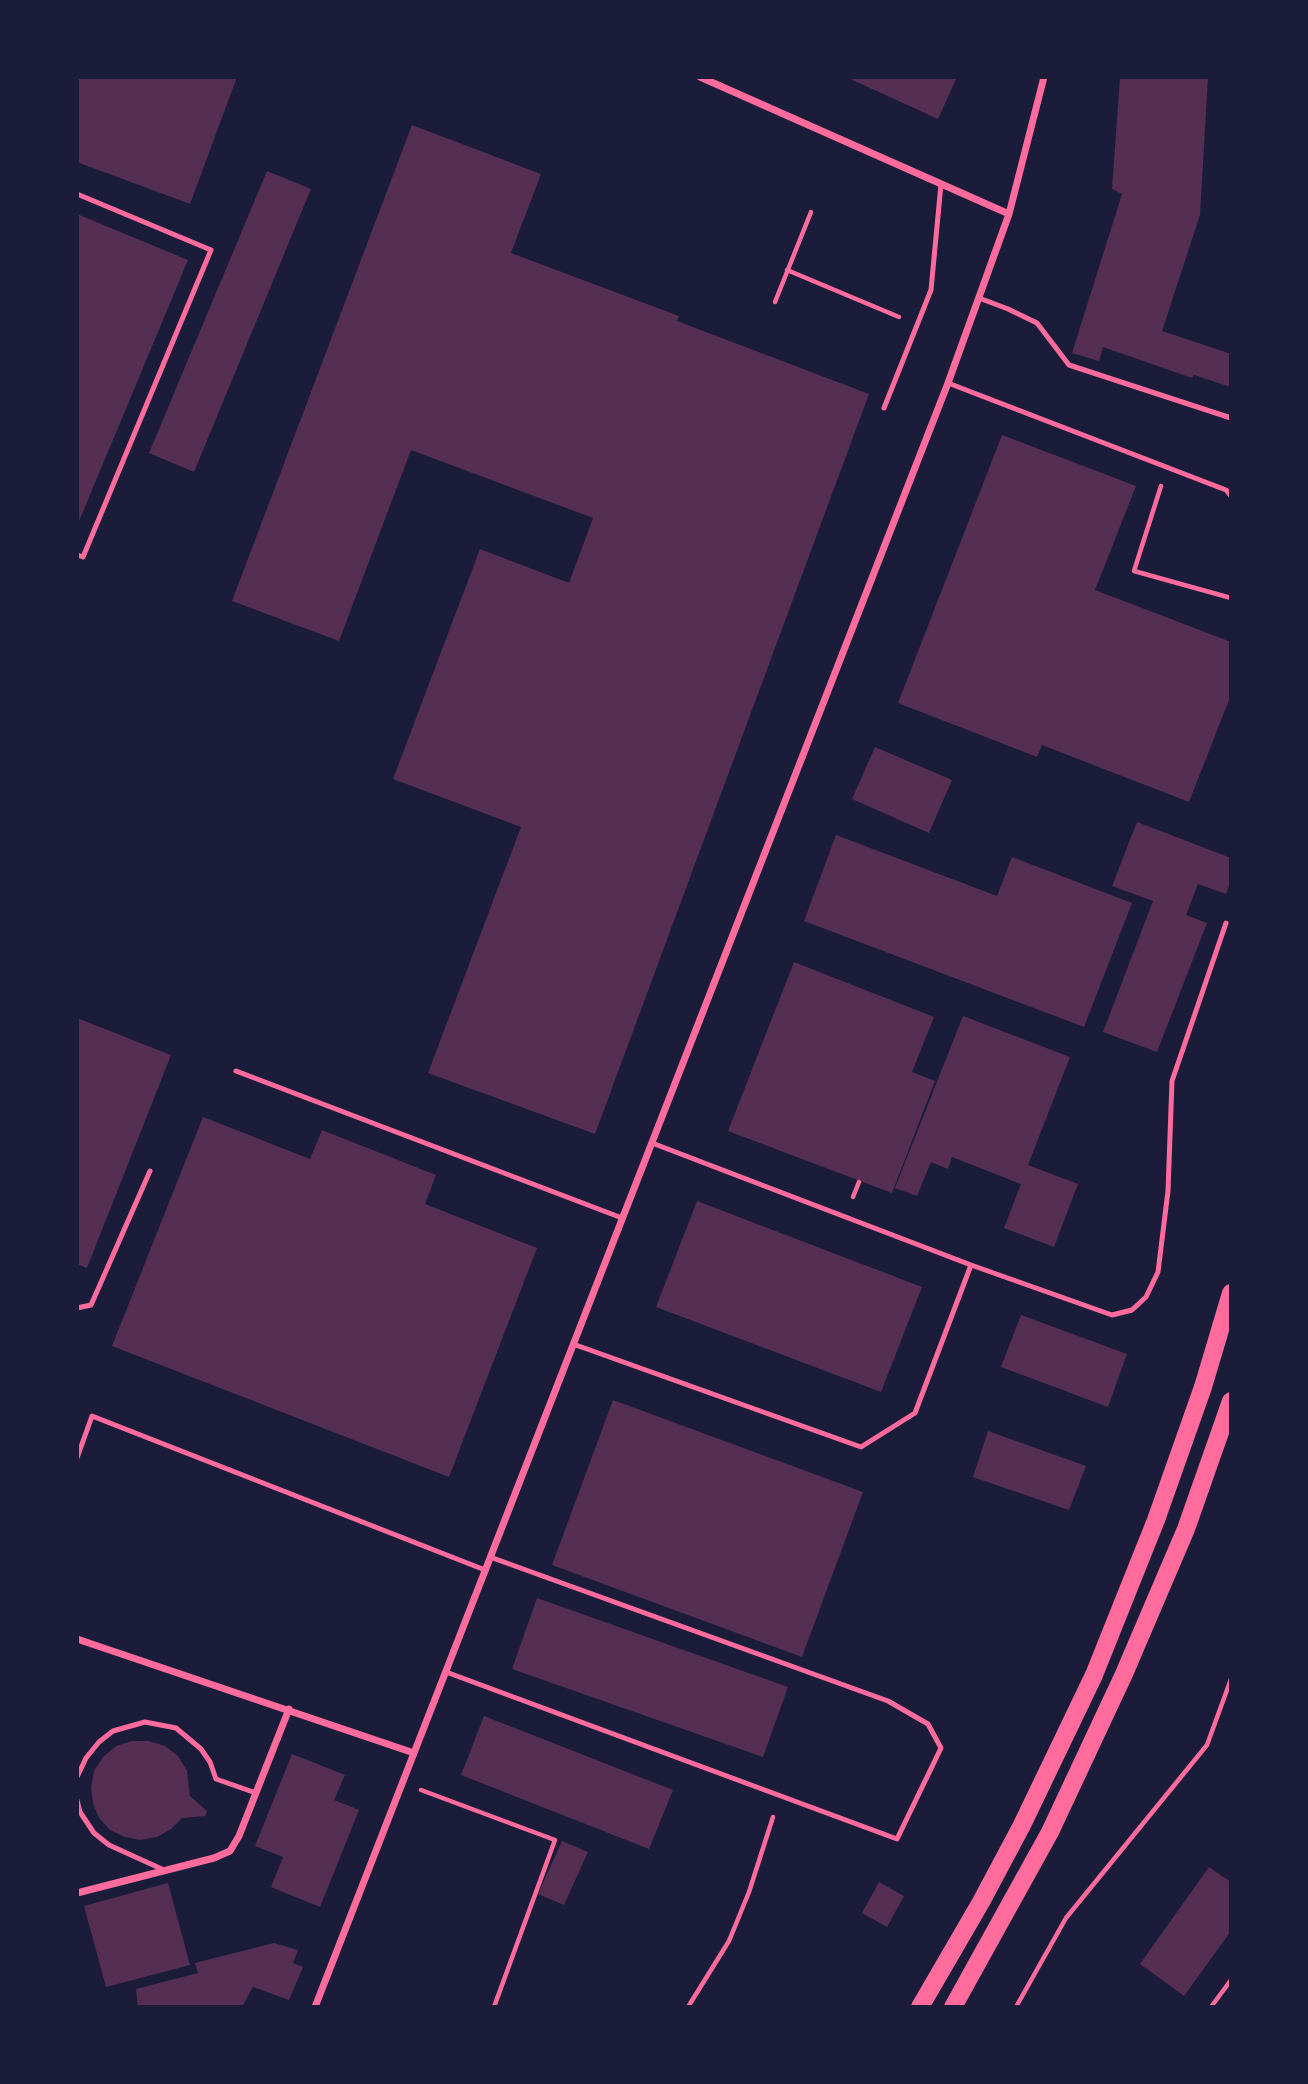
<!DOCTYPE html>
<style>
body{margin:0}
#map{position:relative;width:1308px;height:2084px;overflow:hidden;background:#1b1b3a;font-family:Jost,sans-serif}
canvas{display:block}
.frame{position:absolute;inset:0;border:79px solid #1b1b3a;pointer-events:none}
</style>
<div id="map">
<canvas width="1308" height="2084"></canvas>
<div class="frame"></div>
</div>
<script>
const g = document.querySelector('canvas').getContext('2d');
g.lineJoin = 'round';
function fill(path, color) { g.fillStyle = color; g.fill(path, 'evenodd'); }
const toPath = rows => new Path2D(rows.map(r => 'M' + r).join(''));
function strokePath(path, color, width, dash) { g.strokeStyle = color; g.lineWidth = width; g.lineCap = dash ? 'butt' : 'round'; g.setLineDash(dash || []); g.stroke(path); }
fill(toPath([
 [77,77,237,77,190,204,77,162],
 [846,77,957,77,938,119],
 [1120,77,1208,77,1200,215,1162,331,1231,354,1231,387,1194,375,1192,378,1103,347,1099,361,1072,353,1122,194,1112,189],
 [412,125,541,174,511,253,679,316,677,321,869,394,595,1134,428,1073,521,827,393,779,480,549,569,583,593,518,411,450,339,641,232,601],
 [267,171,311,189,194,472,149,453],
 [77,214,188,260,77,526],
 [1002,435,1136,486,1095,590,1231,642,1231,695,1189,802,1042,745,1037,757,898,703],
 [875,747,952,780,929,833,852,799],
 [1137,822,1231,858,1231,880,1226,894,1198,884,1186,915,1207,923,1157,1052,1103,1032,1153,901,1112,886],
 [836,835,997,896,1012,857,1132,903,1084,1027,804,921],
 [794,962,934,1017,912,1072,935,1081,892,1193,728,1131],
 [963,1016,1070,1057,1028,1165,1078,1184,1054,1247,1004,1228,1021,1184,952,1157,948,1169,931,1162,917,1196,895,1188],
 [77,1018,171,1055,87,1268,77,1264],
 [203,1117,310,1159,322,1130,436,1175,425,1204,537,1248,449,1477,112,1346],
 [697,1201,922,1287,881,1392,656,1307],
 [1021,1315,1127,1354,1108,1407,1001,1367],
 [613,1400,863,1492,802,1657,552,1565],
 [988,1431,1086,1466,1069,1510,973,1477],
 [537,1598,788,1687,763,1757,512,1669],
 [484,1716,673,1790,649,1849,461,1775],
 [132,1741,149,1741,165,1746,178,1756,187,1771,190,1796,207,1811,205,1816,182,1818,171,1829,157,1837,140,1840,125,1837,110,1830,99,1818,93,1803,91,1787,94,1771,103,1757,116,1746],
 [292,1754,345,1775,334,1800,359,1810,320,1907,271,1887,283,1857,255,1846],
 [562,1841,588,1852,564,1905,538,1894],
 [1209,1867,1231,1882,1231,1931,1184,1996,1140,1964],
 [879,1882,904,1896,887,1927,862,1913],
 [168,1883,190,1965,106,1987,84,1906],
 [274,1943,298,1950,293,1963,303,1967,289,2000,253,1987,242,2007,138,2007,136,1989,198,1973,195,1963]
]), '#542f53');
strokePath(toPath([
 [787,270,899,317],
 [775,302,811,212],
 [1161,486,1134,571,1231,598],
 [853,1197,859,1182],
 [421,1790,555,1840,494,2007],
 [688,2007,729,1941,749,1892,773,1817],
 [1016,2007,1066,1918,1207,1745,1231,1679],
 [1211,2007,1231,1980]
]), '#ff6b9d', 4.5);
strokePath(toPath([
 [77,194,211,250,83,557,77,555],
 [979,298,1008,309,1037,323,1069,365,1231,418],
 [948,383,1226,490,1231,496],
 [884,408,931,290,941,184],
 [236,1071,622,1218],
 [971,1265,1112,1315,1132,1310,1146,1297,1158,1272,1168,1191,1172,1081,1226,923],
 [77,1308,91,1305,150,1171],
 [573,1344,861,1447,915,1413,971,1265,652,1143],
 [77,1458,92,1416,485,1570],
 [446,1672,897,1839,941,1748,928,1724,888,1701,490,1557],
 [77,1777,86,1758,99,1742,113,1731,145,1722,176,1728,201,1749,210,1762,216,1779,256,1793],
 [77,1800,80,1812,94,1833,109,1845,164,1870]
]), '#ff6b9d', 5);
strokePath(toPath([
 [700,77,1009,214],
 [77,1639,414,1753],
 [77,1893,214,1858,230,1851,239,1836,289,1709],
 [315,2007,948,383,1009,214,1044,77]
]), '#ff6b9d', 7);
strokePath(toPath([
 [920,2007,981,1902,1022,1825,1094,1675,1156,1520,1203,1387,1231,1293],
 [953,2007,1050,1832,1124,1674,1186,1529,1231,1401]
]), '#ff6b9d', 18);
</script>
